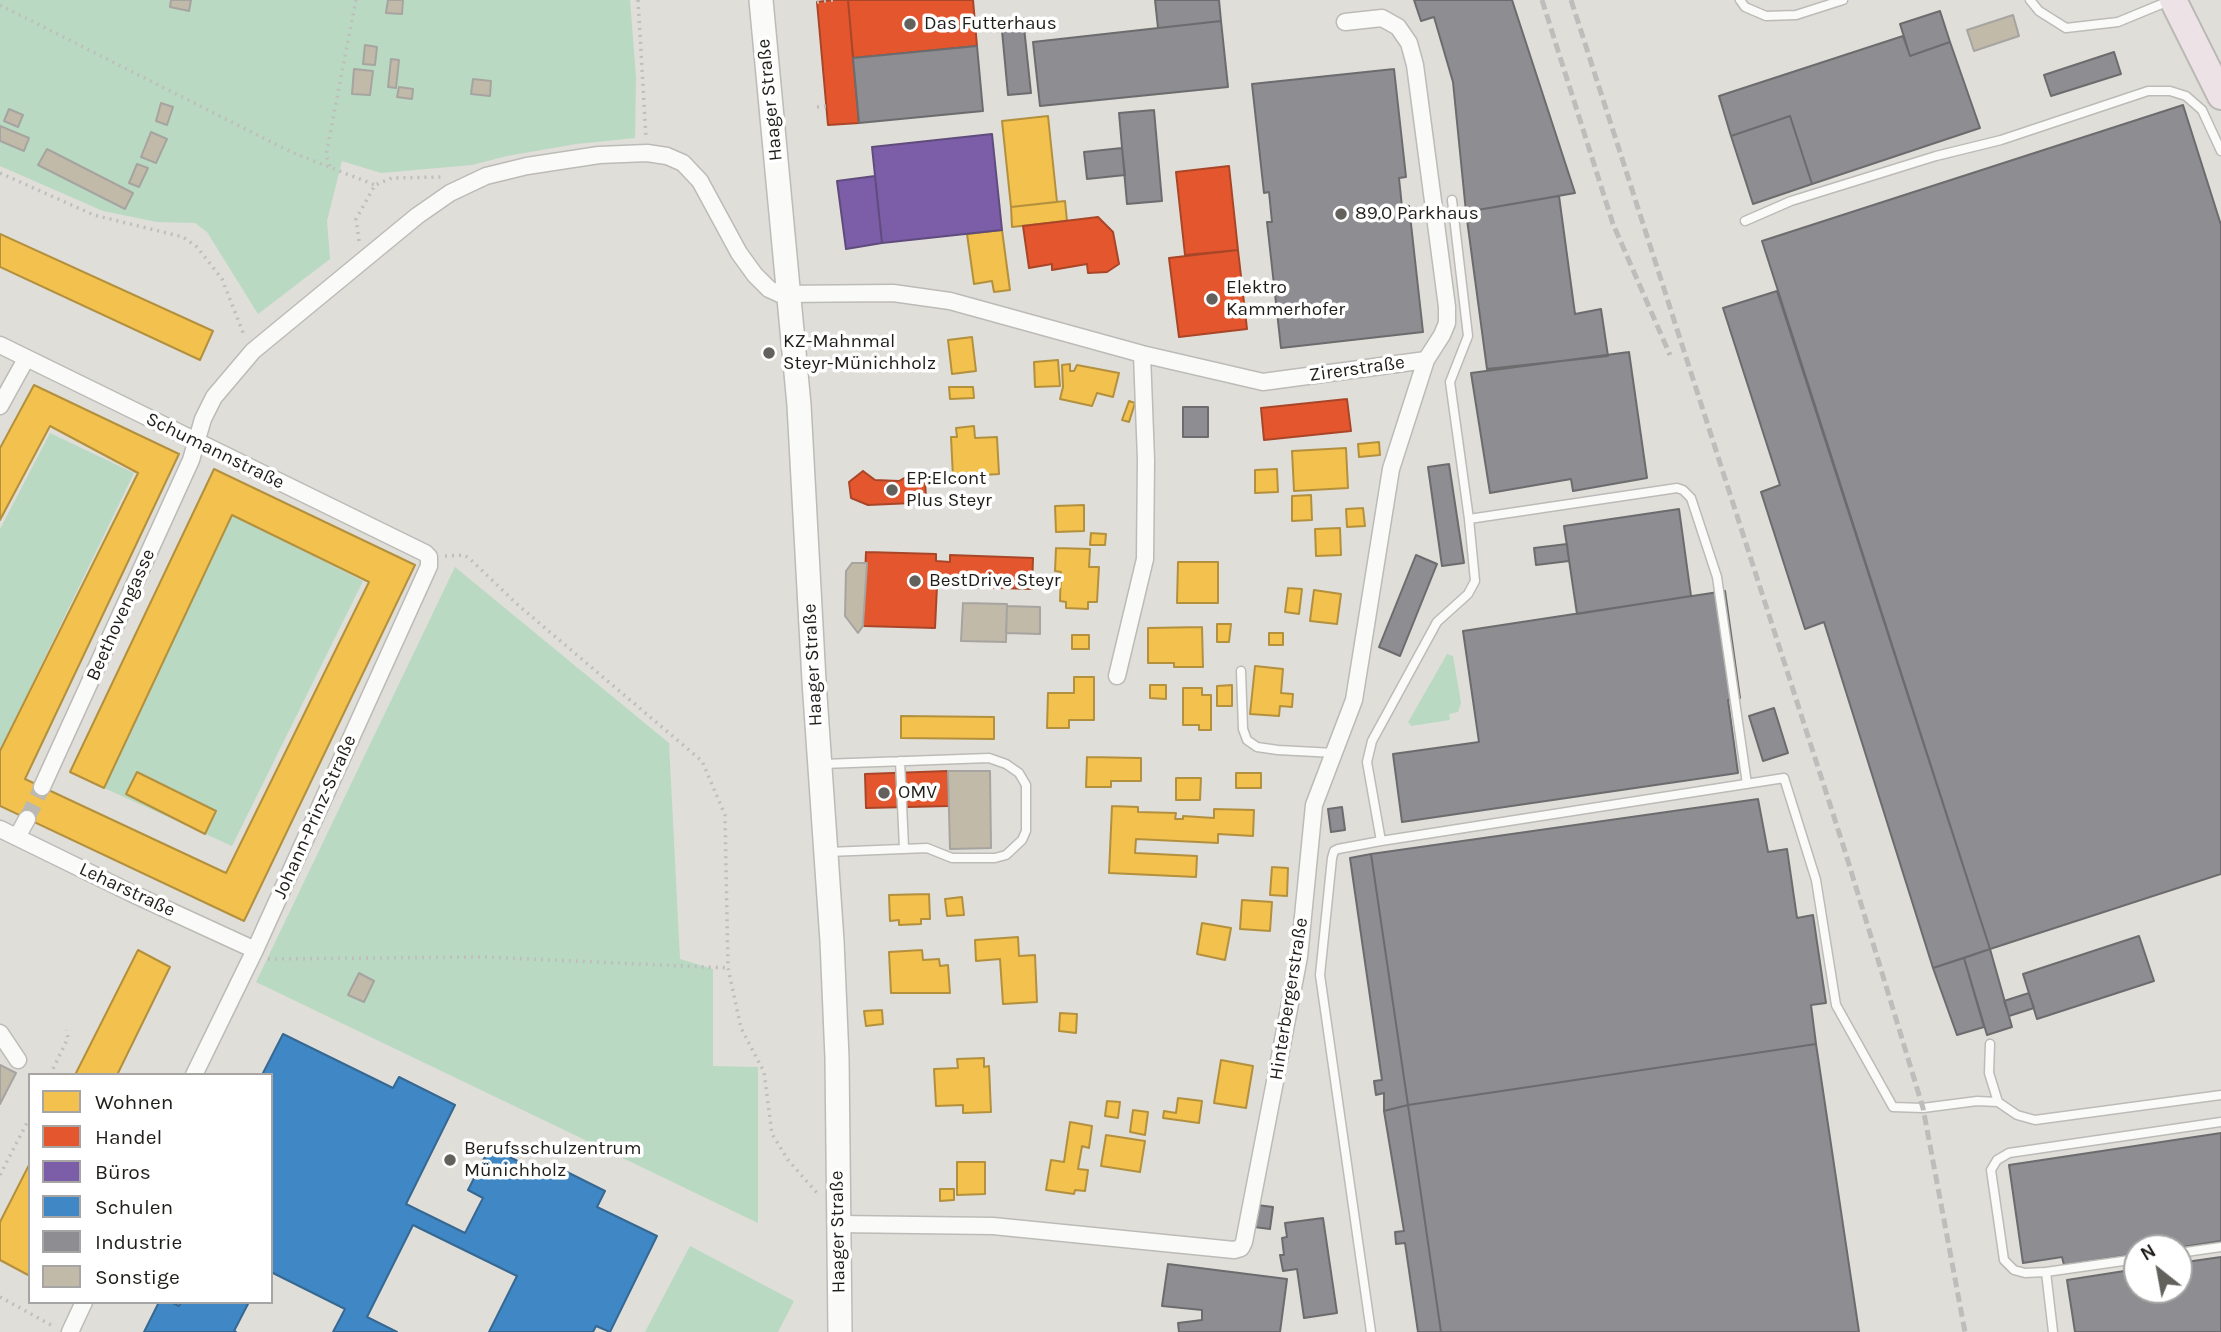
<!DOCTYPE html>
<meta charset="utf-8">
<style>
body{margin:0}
#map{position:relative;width:2221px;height:1332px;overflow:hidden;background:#e0ded8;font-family:Karla,sans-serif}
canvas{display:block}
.legend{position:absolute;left:28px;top:1073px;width:245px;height:231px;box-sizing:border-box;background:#fff;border:2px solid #a6a5a3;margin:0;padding:9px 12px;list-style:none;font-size:21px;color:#201e1a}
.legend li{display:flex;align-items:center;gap:14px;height:35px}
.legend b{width:35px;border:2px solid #a6a5a3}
.north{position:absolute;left:2123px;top:1234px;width:70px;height:70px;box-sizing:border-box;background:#fff;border:2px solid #a6a5a3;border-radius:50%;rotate:329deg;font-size:19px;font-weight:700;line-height:28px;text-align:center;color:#201e1a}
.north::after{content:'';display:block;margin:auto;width:24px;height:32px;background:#63615c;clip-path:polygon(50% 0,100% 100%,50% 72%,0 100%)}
</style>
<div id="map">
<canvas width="2221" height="1332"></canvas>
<ul class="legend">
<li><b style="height:19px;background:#f2c14e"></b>Wohnen</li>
<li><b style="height:19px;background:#e4572e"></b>Handel</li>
<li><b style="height:19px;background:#7b5ea7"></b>Büros</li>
<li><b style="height:19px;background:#3f88c5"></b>Schulen</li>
<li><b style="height:19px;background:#8d8d92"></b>Industrie</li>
<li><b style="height:19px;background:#c2baa9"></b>Sonstige</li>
</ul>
<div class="north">N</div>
</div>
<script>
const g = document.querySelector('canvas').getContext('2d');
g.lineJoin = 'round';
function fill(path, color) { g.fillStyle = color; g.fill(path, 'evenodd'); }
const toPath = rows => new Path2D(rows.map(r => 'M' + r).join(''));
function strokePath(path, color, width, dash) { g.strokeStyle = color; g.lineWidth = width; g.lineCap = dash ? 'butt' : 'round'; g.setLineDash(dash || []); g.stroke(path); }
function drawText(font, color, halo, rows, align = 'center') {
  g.font = font + ' Karla,sans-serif'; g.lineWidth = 7; g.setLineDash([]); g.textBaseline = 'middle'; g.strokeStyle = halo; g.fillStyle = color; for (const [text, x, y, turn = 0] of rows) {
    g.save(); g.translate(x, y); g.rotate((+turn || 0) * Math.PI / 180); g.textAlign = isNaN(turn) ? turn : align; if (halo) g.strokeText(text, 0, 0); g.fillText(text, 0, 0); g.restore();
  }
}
fill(toPath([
 [0,0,630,0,636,77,635,138,576,144,507,156,472,165,381,173,342,161,327,221,330,259,258,314,207,232,195,223,157,222,103,211,0,166],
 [50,433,134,473,0,750,0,529],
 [232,515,363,581,232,846,104,788],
 [455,567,669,743,680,959,713,969,713,1066,758,1067,758,1223,256,982],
 [1447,654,1453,656,1461,703,1458,712,1449,714,1450,720,1411,726,1408,722,1410,719],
 [690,1246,794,1301,778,1332,645,1332]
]), '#b9d9c3');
const homes = toPath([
 [1048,116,1057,202,1011,207,1002,121,1048,116],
 [1065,201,1067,221,1012,227,1011,207,1065,201],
 [1002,230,1010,290,994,292,992,281,974,284,967,234,1002,230],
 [0,234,213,331,200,360,0,267,0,234],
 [972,337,976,371,952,374,948,340,972,337],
 [1058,360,1060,386,1035,387,1034,362,1058,360],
 [1070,364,1070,371,1074,371,1077,365,1119,373,1113,397,1097,393,1092,406,1060,399,1063,387,1062,365,1070,364],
 [34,385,179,454,25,779,226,873,369,582,232,515,104,788,70,772,214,469,415,565,244,921,0,806,0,751,138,473,50,426,0,520,0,448,34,385],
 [949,387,973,387,974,398,950,399,949,387],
 [1129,401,1135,403,1129,422,1122,420,1129,401],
 [974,426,975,438,997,437,999,474,953,477,951,437,957,437,956,428,974,426],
 [1379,442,1380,455,1359,457,1358,444,1379,442],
 [1346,448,1348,488,1294,491,1292,451,1346,448],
 [1277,469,1278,492,1255,493,1255,470,1277,469],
 [1311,495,1312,520,1292,521,1292,496,1311,495],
 [1084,505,1084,531,1056,532,1055,506,1084,505],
 [1363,508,1365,526,1347,527,1346,509,1363,508],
 [1340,528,1341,555,1316,556,1315,529,1340,528],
 [1091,533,1106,534,1105,545,1090,545,1091,533],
 [1056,548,1090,549,1089,567,1099,567,1097,602,1088,602,1088,609,1066,608,1066,602,1060,601,1061,572,1055,571,1056,548],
 [1178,562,1218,562,1218,603,1177,603,1178,562],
 [1288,588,1302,589,1299,614,1285,612,1288,588],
 [1314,590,1341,594,1337,624,1310,621,1314,590],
 [1217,624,1231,624,1229,642,1217,642,1217,624],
 [1202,627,1203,667,1174,667,1174,663,1148,663,1148,628,1202,627],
 [1269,633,1283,633,1283,645,1269,645,1269,633],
 [1072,635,1089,635,1089,649,1072,649,1072,635],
 [1255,666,1283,669,1281,693,1293,694,1292,707,1280,706,1279,716,1250,714,1255,666],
 [1074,677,1094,677,1094,720,1069,720,1069,728,1047,728,1048,693,1074,693,1074,677],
 [1150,685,1166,685,1166,699,1150,698,1150,685],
 [1232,685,1232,706,1217,706,1217,686,1232,685],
 [1183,688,1202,688,1202,695,1211,695,1211,730,1199,730,1199,725,1183,725,1183,688],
 [901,716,994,717,994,739,901,738,901,716],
 [1087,757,1141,758,1141,781,1111,781,1111,787,1086,787,1087,757],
 [137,772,216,811,205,834,126,794,137,772],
 [1236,773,1261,773,1261,788,1236,788,1236,773],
 [1176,778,1201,778,1200,800,1176,800,1176,778],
 [1112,806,1138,807,1138,812,1176,813,1175,819,1183,819,1183,816,1214,818,1214,809,1254,810,1253,836,1218,834,1218,843,1136,839,1135,853,1197,856,1196,877,1109,873,1112,806],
 [1272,867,1288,868,1287,896,1270,895,1272,867],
 [929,894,930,919,921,919,921,924,899,925,899,920,890,921,889,895,929,894],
 [962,897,964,915,947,916,945,899,962,897],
 [1242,900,1272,902,1270,931,1240,929,1242,900],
 [1202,923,1231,928,1225,960,1197,954,1202,923],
 [1018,937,1019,956,1035,955,1037,1002,1003,1004,1000,959,976,961,975,940,1018,937],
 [138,950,170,967,117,1075,75,1075,138,950],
 [922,950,923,960,939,959,940,966,948,965,950,993,891,993,889,952,922,950],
 [882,1010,883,1024,866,1026,864,1011,882,1010],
 [1060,1013,1077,1014,1076,1033,1059,1031,1060,1013],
 [984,1058,984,1067,989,1066,991,1112,963,1113,963,1105,936,1106,934,1069,958,1068,957,1059,984,1058],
 [1221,1060,1253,1066,1246,1108,1214,1103,1221,1060],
 [1178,1098,1202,1101,1199,1123,1163,1118,1164,1111,1176,1113,1178,1098],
 [1107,1101,1120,1102,1118,1118,1105,1116,1107,1101],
 [1133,1110,1148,1112,1145,1135,1130,1132,1133,1110],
 [1070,1122,1092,1126,1089,1148,1082,1146,1078,1169,1088,1170,1085,1191,1075,1190,1074,1194,1046,1190,1051,1160,1064,1162,1070,1122],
 [1106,1135,1145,1141,1140,1172,1101,1166,1106,1135],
 [957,1162,985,1162,985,1194,957,1195,957,1162],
 [30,1163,30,1276,0,1260,0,1222,30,1163],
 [940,1189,954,1189,954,1200,940,1201,940,1189]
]);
fill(homes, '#f2c14e');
strokePath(homes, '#b3903e', 2);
const shops = toPath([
 [832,0,848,0,859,123,828,125,817,2,832,0],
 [848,0,973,0,977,46,853,58,848,0],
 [1229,166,1238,250,1185,255,1176,172,1229,166],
 [1098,217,1113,232,1119,264,1107,272,1088,273,1087,264,1052,270,1052,264,1029,268,1023,226,1098,217],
 [1238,250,1247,329,1179,337,1169,258,1238,250],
 [1347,399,1351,431,1264,440,1261,408,1347,399],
 [863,471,875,480,899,481,913,473,925,481,926,498,913,503,868,505,851,498,849,482,863,471],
 [866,552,936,554,936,561,950,562,950,555,1033,558,1032,589,937,586,935,628,863,626,866,552],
 [948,771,949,806,866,808,865,774,948,771]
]);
fill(shops, '#e4572e');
strokePath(shops, '#a94628', 2);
const offices = toPath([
 [992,134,1002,230,882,243,872,147,992,134],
 [875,176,882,243,846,249,837,181,875,176]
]);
fill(offices, '#7b5ea7');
strokePath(offices, '#604b7d', 2);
const schools = toPath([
 [283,1034,393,1088,399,1077,455,1105,406,1204,465,1233,483,1198,468,1190,490,1147,551,1178,557,1167,605,1191,597,1207,657,1236,610,1332,596,1326,593,1332,489,1332,517,1276,413,1225,367,1317,397,1332,333,1332,345,1309,271,1272,271,1075,262,1075,283,1034],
 [159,1302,171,1302,179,1306,181,1302,249,1302,234,1331,236,1332,144,1332,159,1302]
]);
fill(schools, '#3f88c5');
strokePath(schools, '#366892', 2);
const industry = toPath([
 [1155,0,1219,0,1221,21,1158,28,1155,0],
 [1414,0,1512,0,1575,193,1466,212,1453,82,1434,17,1421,21,1414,0],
 [1940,11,1950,42,1910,56,1900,24,1940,11],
 [1023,18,1031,93,1008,95,1001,20,1023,18],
 [1221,21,1228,87,1040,106,1033,42,1221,21],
 [1903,36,1910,56,1950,42,1980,128,1812,184,1790,116,1731,136,1719,96,1903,36],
 [977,46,983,111,859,123,853,58,977,46],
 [2114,52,2121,74,2051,96,2044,75,2114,52],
 [1394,69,1406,177,1399,178,1402,207,1409,206,1423,332,1281,348,1267,222,1272,222,1269,192,1264,193,1252,84,1394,69],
 [2183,105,2221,225,2221,874,1990,949,1762,241,2183,105],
 [1154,110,1162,201,1127,204,1119,113,1154,110],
 [1790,116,1812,184,1753,204,1731,136,1790,116],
 [1122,148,1125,175,1087,179,1084,152,1122,148],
 [1559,196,1575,314,1601,309,1608,356,1487,369,1466,212,1559,196],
 [1777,291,1990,949,1933,968,1824,622,1805,629,1761,492,1780,485,1723,308,1777,291],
 [1629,352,1647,478,1573,491,1571,479,1490,493,1471,373,1629,352],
 [1183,407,1208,407,1208,437,1183,437,1183,407],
 [1449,464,1464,563,1442,566,1428,467,1449,464],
 [1679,509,1691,596,1577,614,1564,526,1679,509],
 [1567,544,1569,561,1536,565,1534,548,1567,544],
 [1416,555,1437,564,1400,656,1379,647,1416,555],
 [1725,591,1740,698,1728,700,1738,773,1402,822,1393,754,1479,742,1463,631,1725,591],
 [1774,708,1788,753,1763,761,1749,716,1774,708],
 [1758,799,1768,852,1787,849,1797,918,1813,915,1826,1003,1811,1005,1816,1044,1408,1105,1371,854,1758,799],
 [1342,807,1345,830,1331,832,1328,809,1342,807],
 [1371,854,1408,1105,1384,1111,1384,1093,1376,1095,1374,1081,1382,1080,1350,858,1371,854],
 [2139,936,2154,981,2037,1019,2023,974,2139,936],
 [1990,949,2012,1027,1987,1035,1964,958,1990,949],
 [1964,958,1984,1027,1957,1035,1933,968,1964,958],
 [2029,993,2034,1008,2009,1016,2004,1001,2029,993],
 [1816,1044,1859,1332,1441,1332,1408,1105,1816,1044],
 [1408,1105,1441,1332,1418,1332,1405,1243,1396,1244,1395,1232,1404,1231,1384,1111,1408,1105],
 [2221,1133,2221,1241,2176,1248,2137,1248,2137,1254,2064,1265,2062,1257,2023,1263,2009,1165,2221,1133],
 [1257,1205,1273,1207,1270,1229,1254,1227,1257,1205],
 [1323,1218,1337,1313,1304,1318,1297,1269,1283,1271,1280,1255,1284,1255,1282,1238,1287,1237,1285,1223,1323,1218],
 [2221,1257,2221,1332,2075,1332,2067,1280,2137,1269,2137,1290,2179,1290,2179,1263,2221,1257],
 [1168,1264,1287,1279,1280,1332,1179,1332,1178,1323,1202,1320,1202,1310,1162,1306,1168,1264]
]);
fill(industry, '#8d8d92');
strokePath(industry, '#6c6c6e', 2);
const building = toPath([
 [171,0,191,0,189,11,170,7,171,0],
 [388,0,403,0,402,14,386,13,388,0],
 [2013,15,2019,36,1974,51,1967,30,2013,15],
 [365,45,377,47,375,65,363,64,365,45],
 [391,59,399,60,396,88,388,87,391,59],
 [354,69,373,71,370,95,352,94,354,69],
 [473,79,491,81,490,96,471,94,473,79],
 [399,87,413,89,412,99,397,97,399,87],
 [161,103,173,107,167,125,156,121,161,103],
 [9,109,23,115,18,127,4,121,9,109],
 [0,126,29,138,24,151,0,141,0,126],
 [151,132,167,139,156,163,141,157,151,132],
 [47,149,133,193,125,209,38,165,47,149],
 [137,164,148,168,139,187,129,183,137,164],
 [852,563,867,563,863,626,858,633,845,616,846,571,852,563],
 [963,603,1007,604,1006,642,961,641,963,603],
 [1007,606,1040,607,1040,634,1006,633,1007,606],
 [948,771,990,771,991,848,950,849,948,771],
 [359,973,374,981,364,1002,348,995,359,973],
 [0,1065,16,1073,0,1104,0,1065]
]);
fill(building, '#c2baa9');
strokePath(building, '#a6a4a0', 2);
strokePath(toPath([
 [27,819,42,787]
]), '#bab8b2', 16, [16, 8]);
const lane = toPath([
 [1740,0,1745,7,1766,16,1796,15,1843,0],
 [2030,0,2039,11,2066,28,2118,22,2169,1],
 [1745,221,1791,201,1936,156,2001,140,2148,91,2170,91,2186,96,2202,110,2221,151],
 [1469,519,1677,488,1683,490,1691,498,1717,577,1747,784],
 [1241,671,1243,729,1247,740,1257,747,1278,750,1334,753],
 [900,761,904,848],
 [823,764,989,758,1006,764,1019,773,1026,785,1026,831,1022,840,1006,855,995,858,952,858,927,848,828,852],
 [1381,841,1367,762,1372,741,1437,622,1468,594,1475,581,1469,519,1450,382,1468,336,1452,200],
 [1990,1044,1989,1073,1998,1102],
 [2179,1253,2221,1247],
 [2046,1272,2025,1273,2014,1270,2004,1260,1991,1170,1997,1160,2009,1153,2221,1122],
 [1371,1332,1320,975,1332,858,1334,851,1338,849,1381,841,1784,778,1816,880,1836,1005,1893,1107,1923,1108,1977,1101,1998,1102,2017,1115,2035,1120,2221,1095],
 [2053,1332,2046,1272,2137,1259]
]);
const street = toPath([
 [0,345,425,553,429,557,429,566,255,950,194,1075],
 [0,406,26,359],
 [1117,676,1145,559,1146,460,1142,354],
 [42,787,191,460,203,419,214,397,253,351,417,216,450,193,486,176,527,166,599,155,647,153,667,156,683,163,700,181,739,253,755,275,769,289,780,294,893,293,950,301,1142,354,1263,382,1426,360],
 [0,829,131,893,255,950],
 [17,837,27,819],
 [0,1033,18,1060],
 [838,1224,993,1226,1234,1250,1241,1248,1244,1242,1299,957,1314,805,1354,700,1391,469,1426,360,1442,335,1447,323,1447,307,1415,65,1409,43,1398,27,1382,18,1345,22],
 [70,1332,84,1302]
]);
const secondary = toPath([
 [761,0,799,405,814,681,832,941,837,1058,840,1332]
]);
const primary = toPath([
 [2173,0,2221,96]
]);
strokePath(lane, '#bcbbb7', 11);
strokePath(street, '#bcbbb7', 19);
strokePath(secondary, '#bcbbb7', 26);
strokePath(primary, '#bbb9b6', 30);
strokePath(toPath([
 [638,0,646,137],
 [817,2,833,0],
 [0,5,291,152,375,185],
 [817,107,826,106],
 [330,166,326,155,356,0],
 [0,173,94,215,183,237,197,247,222,279,244,335],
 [359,241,356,219,375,185,392,178,442,177],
 [445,556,464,555,469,558,518,605,702,761,725,815,728,968,741,1028,764,1072,772,1134,788,1160,817,1193],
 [268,959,486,957,728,968],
 [50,1075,68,1038,66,1030],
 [0,1175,30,1117],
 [0,1297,53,1326]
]), '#bfbebd', 3.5, [2, 5]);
strokePath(lane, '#fafaf9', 8);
strokePath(street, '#fafaf9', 16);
strokePath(secondary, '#fafaf9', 23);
strokePath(primary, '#ede3e6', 26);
strokePath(toPath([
 [1542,0,1613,224,1670,355],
 [1571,0,1844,848,1900,1032,1923,1108,1965,1332]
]), '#bebdbb', 5, [10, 5]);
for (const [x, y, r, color] of [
 [910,24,7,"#63615c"],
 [1341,214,7,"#63615c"],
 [1212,299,7,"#63615c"],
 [769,353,7,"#63615c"],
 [892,490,7,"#63615c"],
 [915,581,7,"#63615c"],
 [884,793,7,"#63615c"],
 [450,1160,7,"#63615c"]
]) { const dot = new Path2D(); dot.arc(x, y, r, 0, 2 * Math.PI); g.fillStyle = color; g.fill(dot); strokePath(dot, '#fff', 2.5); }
drawText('19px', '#201e1a', '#fff', [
 ["Das Futterhaus",924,24],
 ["89.0 Parkhaus",1355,214],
 ["Elektro",1226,288],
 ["Kammerhofer",1226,310],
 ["KZ-Mahnmal",783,342],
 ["Steyr-Münichholz",783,364],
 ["EP:Elcont",906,479],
 ["Plus Steyr",906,501],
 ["BestDrive Steyr",929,581],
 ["OMV",898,793],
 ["Berufsschulzentrum",464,1149],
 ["Münichholz",464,1171]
], 'left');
drawText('19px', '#201e1a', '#fff', [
 ["Haager Straße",770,100,-96],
 ["Zirerstraße",1357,369,-8],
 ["Schumannstraße",215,451,26],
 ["Beethovengasse",121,615,-66],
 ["Haager Straße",813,665,-93],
 ["Johann-Prinz-Straße",315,817,-66],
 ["Leharstraße",127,890,25],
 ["Hinterbergerstraße",1289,999,-81],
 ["Haager Straße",838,1232,-91]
]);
</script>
